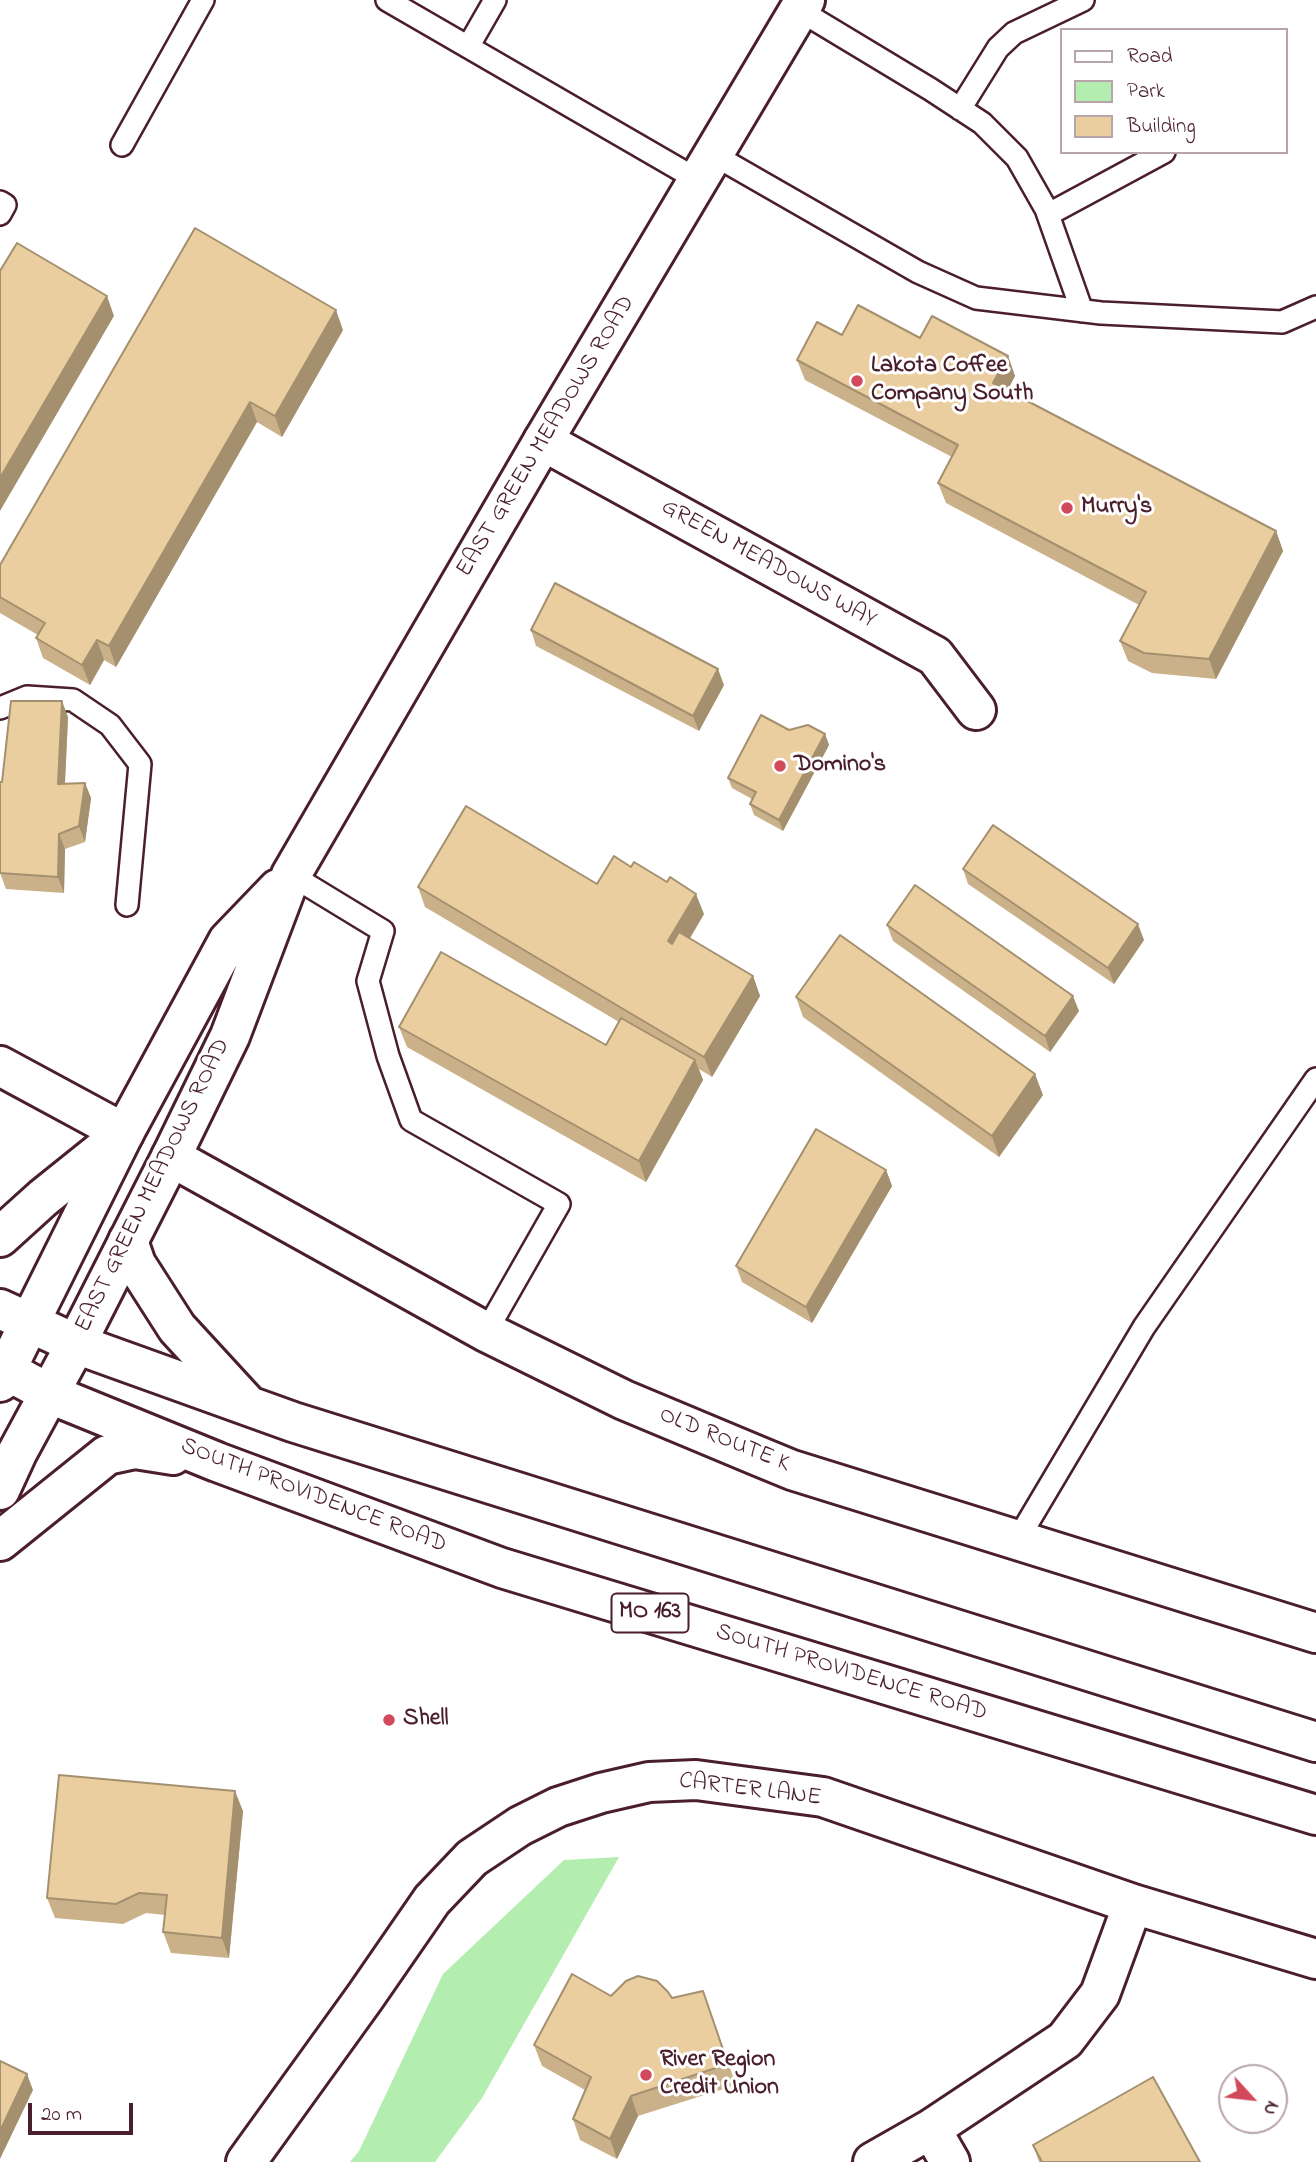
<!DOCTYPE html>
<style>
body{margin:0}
#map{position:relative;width:1316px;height:2162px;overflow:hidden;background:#fff;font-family:"Indie Flower",sans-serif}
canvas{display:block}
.legend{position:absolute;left:1060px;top:28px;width:228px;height:126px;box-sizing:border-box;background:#fff;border:2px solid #b7a5aa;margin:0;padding:9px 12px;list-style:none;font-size:21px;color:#4a1f2b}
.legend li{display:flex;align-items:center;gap:14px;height:35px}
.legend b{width:35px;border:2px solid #b7a5aa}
.north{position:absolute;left:1218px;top:2064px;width:70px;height:70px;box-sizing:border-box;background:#fff;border:2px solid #b7a5aa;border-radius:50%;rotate:117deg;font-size:19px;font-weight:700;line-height:28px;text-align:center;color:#4a1f2b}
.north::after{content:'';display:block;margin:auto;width:24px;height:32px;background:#d1495b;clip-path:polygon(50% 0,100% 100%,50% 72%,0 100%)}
.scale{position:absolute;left:28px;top:2103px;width:105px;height:32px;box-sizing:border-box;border:4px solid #4a1f2b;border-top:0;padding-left:9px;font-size:21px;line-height:24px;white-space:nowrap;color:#4a1f2b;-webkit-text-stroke:5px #fff;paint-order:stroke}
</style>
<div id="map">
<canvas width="1316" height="2162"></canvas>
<ul class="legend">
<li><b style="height:9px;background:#fff"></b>Road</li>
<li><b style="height:19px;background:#b4edb0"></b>Park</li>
<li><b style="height:19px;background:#ebce9f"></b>Building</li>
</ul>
<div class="north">N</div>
<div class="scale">20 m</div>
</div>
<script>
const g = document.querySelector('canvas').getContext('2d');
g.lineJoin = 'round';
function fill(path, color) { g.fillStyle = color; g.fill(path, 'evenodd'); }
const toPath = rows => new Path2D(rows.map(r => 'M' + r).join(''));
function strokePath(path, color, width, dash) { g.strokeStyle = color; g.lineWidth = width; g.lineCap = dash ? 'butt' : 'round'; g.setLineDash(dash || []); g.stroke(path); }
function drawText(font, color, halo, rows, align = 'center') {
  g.font = font + ' "Indie Flower",sans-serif'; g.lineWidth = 6; g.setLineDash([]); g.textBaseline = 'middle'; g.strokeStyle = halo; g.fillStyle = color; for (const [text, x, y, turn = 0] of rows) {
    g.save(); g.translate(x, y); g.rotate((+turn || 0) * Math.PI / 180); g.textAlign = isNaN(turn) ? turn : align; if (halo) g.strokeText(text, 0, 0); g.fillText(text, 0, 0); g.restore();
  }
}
fill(toPath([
 [619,1857,482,2098,435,2162,350,2162,359,2151,443,1974,564,1860]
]), '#b4edb0');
const service = toPath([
 [387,0,698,180],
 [799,10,930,89,982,123,1017,158,1046,209,1082,311],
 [468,47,495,0],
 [960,109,998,48,1014,33,1083,0],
 [122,145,203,0],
 [714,155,918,272,976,298,1101,313,1282,322,1316,307],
 [0,202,5,205,0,214],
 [1049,214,1164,152],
 [0,708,27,697,73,700,110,725,140,764,127,905],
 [291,875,383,931,368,981,388,1056,411,1120,559,1204,486,1332],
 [1018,1539,1144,1327,1316,1079]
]);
const minor = toPath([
 [543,441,935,656,976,710],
 [0,1066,124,1133],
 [171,1157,486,1332,624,1400,758,1456,792,1470,1316,1633],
 [931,2129,950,2162],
 [246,2162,365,1997,432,1900,472,1858,520,1826,558,1807,601,1793,649,1782,696,1780,823,1797,1133,1904,1316,1959],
 [873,2162,931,2129,1065,2040,1100,1994,1133,1904]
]);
const tertiary = toPath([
 [0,1382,124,1133,228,941,278,889],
 [0,1490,17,1453,76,1344,171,1157,230,1036,291,875,543,441,805,0]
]);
const primary = toPath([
 [0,1237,43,1198,124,1133],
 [128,1241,136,1264,177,1328,245,1402],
 [0,1309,76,1344,293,1422,1316,1742],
 [0,1367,50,1394,217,1462,502,1568,1316,1815],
 [0,1541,107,1455,135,1449,173,1455]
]);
strokePath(service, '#4a1f2b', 26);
strokePath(minor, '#4a1f2b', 44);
strokePath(tertiary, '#4a1f2b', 44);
strokePath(primary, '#4a1f2b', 44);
strokePath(service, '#fff', 21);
strokePath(minor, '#fff', 38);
strokePath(tertiary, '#fff', 38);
strokePath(primary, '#fff', 38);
fill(toPath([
 [343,330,282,437,257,422,116,667,104,660,90,685,43,658,36,638,38,635,0,613,0,565],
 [842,335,920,338,1008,356,1015,376,1007,390,1276,531,1283,551,1216,679,1152,673,1128,661,1120,641,1139,605,946,503,938,483,952,457,805,380,797,360],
 [531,630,724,685,699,731,536,646],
 [68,717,65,784,85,783,91,798,85,842,65,849,64,893,6,889,0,873,2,782],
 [789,730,825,734,829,745,783,831,754,815,750,804,752,799,732,788,728,778],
 [963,869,1144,940,1114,984,968,884],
 [597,884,704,914,690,938,753,976,760,996,712,1077,699,1069,703,1080,646,1182,407,1047,399,1027,606,1045,619,1022,425,907,418,887],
 [887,925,1079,1011,1050,1052,893,941],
 [796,997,1043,1095,999,1157,803,1017],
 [886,1170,892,1186,812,1323,742,1282,736,1266],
 [243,1811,229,1958,171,1953,163,1932,165,1915,146,1913,123,1924,55,1918,47,1898],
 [703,1991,736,2085,638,2116,617,2159,580,2140,573,2119,585,2090,542,2066,534,2045,611,1996,672,1998],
 [1033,2145,1200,2162,1039,2162]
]), '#cab189');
fill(toPath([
 [107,296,114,316,0,511,0,478],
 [336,310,343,330,282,437,275,416],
 [1008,356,1015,376,1001,403,993,383],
 [250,402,257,422,116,667,109,646],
 [1276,531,1283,551,1216,679,1209,659],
 [97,640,104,660,90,685,82,665],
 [718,669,724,685,699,731,693,716],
 [62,701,68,717,64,800,58,784],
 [825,734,829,745,783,831,779,820],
 [85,783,91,798,85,842,79,826],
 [59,834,65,849,64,893,58,877],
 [696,894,704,914,676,962,668,941],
 [1138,924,1144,940,1114,984,1108,968],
 [753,976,760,996,712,1077,704,1057],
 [1073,996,1079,1011,1050,1052,1045,1036],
 [695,1060,703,1080,646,1182,639,1161],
 [1035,1074,1043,1095,999,1157,992,1136],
 [886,1170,892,1186,812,1323,806,1307],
 [235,1791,243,1811,229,1958,222,1938],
 [27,2074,33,2090,0,2159,0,2131],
 [631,2096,638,2116,617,2159,610,2139]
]), '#a4906f');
const building = toPath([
 [195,228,336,310,275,416,250,402,109,646,97,640,82,665,36,638,45,623,0,597,0,565,195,228],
 [17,243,107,296,0,478,0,271,17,243],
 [858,305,920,338,932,316,1008,356,993,383,1276,531,1209,659,1144,653,1120,641,1146,592,938,483,958,445,797,360,817,322,842,335,858,305],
 [555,583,718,669,693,716,531,630,555,583],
 [11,701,62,701,58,784,85,783,79,826,59,834,58,877,0,873,0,782,2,782,11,701],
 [761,715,789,730,808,725,825,734,779,820,750,804,756,792,728,778,761,715],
 [466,806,597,884,614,856,631,867,634,862,667,882,670,877,696,894,668,941,672,944,679,932,753,976,704,1057,418,887,466,806],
 [993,825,1138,924,1108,968,963,869,993,825],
 [915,885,1073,996,1045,1036,887,925,915,885],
 [840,935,1035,1074,992,1136,796,997,840,935],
 [441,952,606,1045,621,1018,695,1060,639,1161,399,1027,441,952],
 [816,1129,886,1170,806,1307,736,1266,816,1129],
 [59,1775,235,1791,222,1938,163,1932,167,1895,139,1893,116,1904,47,1898,59,1775],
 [572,1974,611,1996,626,1981,638,1976,657,1981,668,1992,672,1998,703,1991,728,2064,631,2096,610,2139,573,2119,591,2077,534,2045,572,1974],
 [0,2061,27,2074,0,2131,0,2061],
 [1153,2077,1200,2162,1042,2162,1033,2145,1153,2077]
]);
fill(building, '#ebce9f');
strokePath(building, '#a4906f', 2);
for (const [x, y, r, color] of [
 [857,381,7,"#d1495b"],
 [1067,508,7,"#d1495b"],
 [780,766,7,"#d1495b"],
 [389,1720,7,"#d1495b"],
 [646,2075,7,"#d1495b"]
]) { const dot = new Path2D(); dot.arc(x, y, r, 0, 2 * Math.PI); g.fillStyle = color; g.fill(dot); strokePath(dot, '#fff', 2.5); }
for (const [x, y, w] of [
 [650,1613,77]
]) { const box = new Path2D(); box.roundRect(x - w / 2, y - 19.5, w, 39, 5); g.fillStyle = '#fff'; g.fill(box); strokePath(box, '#4a1f2b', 2); }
drawText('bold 23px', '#4a1f2b', null, [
 ["MO 163",650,1613]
]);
drawText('bold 24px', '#4a1f2b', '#fff', [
 ["Lakota Coffee",871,367],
 ["Company South",871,395],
 ["Murry's",1081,508],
 ["Domino's",794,766],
 ["Shell",403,1720],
 ["River Region",660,2061],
 ["Credit Union",660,2089]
], 'left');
drawText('24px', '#4a1f2b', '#fff', [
 ["EAST GREEN MEADOWS ROAD",547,437,-59],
 ["GREEN MEADOWS WAY",768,565,29],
 ["EAST GREEN MEADOWS ROAD",154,1186,-64],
 ["OLD ROUTE K",724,1441,22],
 ["SOUTH PROVIDENCE ROAD",313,1497,21],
 ["SOUTH PROVIDENCE ROAD",851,1674,17],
 ["CARTER LANE",750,1791,7]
]);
</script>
